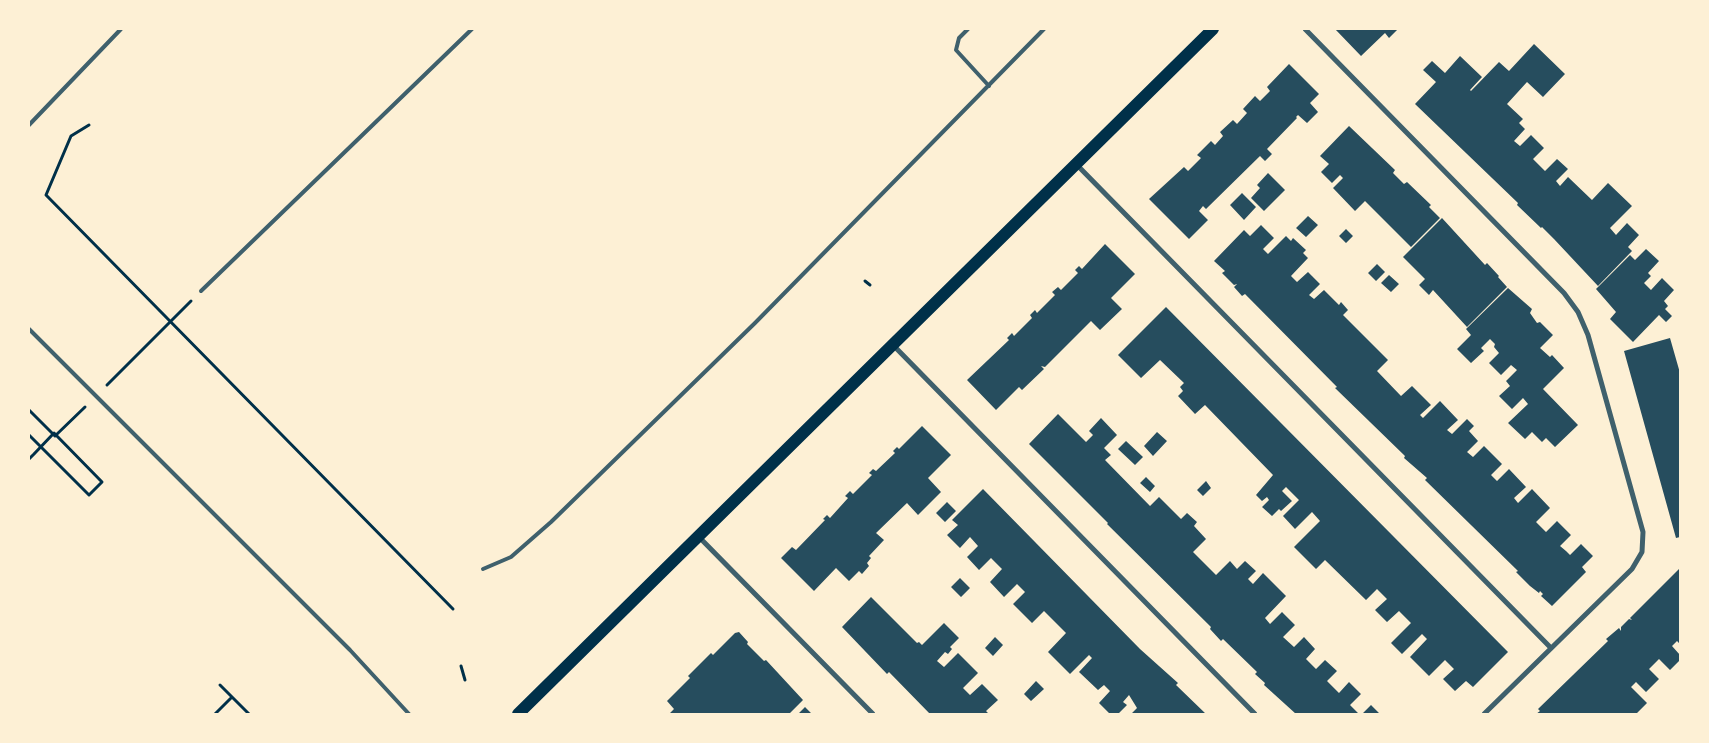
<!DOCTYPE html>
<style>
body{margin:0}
#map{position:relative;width:1709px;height:743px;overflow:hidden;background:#fdf0d5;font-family:"Noto Sans",sans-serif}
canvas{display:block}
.frame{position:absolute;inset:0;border:30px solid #fdf0d5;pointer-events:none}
</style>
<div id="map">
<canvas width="1709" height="743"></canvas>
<div class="frame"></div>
</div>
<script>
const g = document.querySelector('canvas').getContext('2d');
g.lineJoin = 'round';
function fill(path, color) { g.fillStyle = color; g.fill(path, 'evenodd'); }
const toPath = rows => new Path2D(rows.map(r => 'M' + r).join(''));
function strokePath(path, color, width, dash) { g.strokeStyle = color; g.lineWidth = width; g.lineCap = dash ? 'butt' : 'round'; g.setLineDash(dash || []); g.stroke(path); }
fill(toPath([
 [1335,29,1398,29,1389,38,1385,33,1361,56],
 [1534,44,1565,74,1543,97,1527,82,1507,104,1523,119,1519,123,1525,129,1514,141,1520,146,1531,135,1544,148,1533,159,1545,171,1557,159,1568,169,1556,181,1560,186,1568,177,1592,200,1608,183,1632,206,1610,228,1616,235,1627,223,1639,235,1628,247,1632,251,1598,286,1554,239,1542,227,1541,228,1517,205,1518,203,1415,104,1436,82,1423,70,1432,61,1445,73,1460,56,1482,77,1470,90,1471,91,1499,62,1509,71],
 [1289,64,1319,94,1310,103,1318,112,1307,123,1298,115,1296,117,1297,118,1267,149,1272,154,1265,161,1260,156,1206,209,1203,206,1199,211,1208,220,1189,239,1149,199,1184,167,1188,171,1201,158,1197,155,1211,141,1215,145,1223,136,1220,132,1233,120,1237,124,1247,113,1243,109,1255,96,1260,101,1270,91,1267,87],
 [1349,126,1395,170,1393,173,1404,184,1407,182,1431,205,1429,207,1440,218,1411,247,1365,201,1355,211,1333,188,1343,178,1340,175,1332,183,1321,172,1329,164,1320,156],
 [1268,173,1285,190,1264,211,1251,198,1260,188,1257,185],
 [1242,193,1256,207,1244,220,1230,205],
 [1308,216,1318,225,1306,237,1296,228],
 [1442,218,1485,265,1487,263,1499,276,1498,277,1507,287,1467,327,1433,290,1429,295,1419,285,1425,279,1403,257],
 [1261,225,1274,238,1263,249,1268,254,1286,236,1291,241,1293,238,1306,250,1303,253,1308,258,1291,276,1297,282,1308,272,1320,284,1309,295,1314,299,1324,290,1339,305,1341,302,1348,310,1343,315,1388,360,1377,371,1401,396,1412,386,1431,405,1420,415,1423,418,1440,401,1458,420,1447,430,1452,434,1467,419,1474,426,1469,431,1478,441,1467,452,1473,457,1484,446,1502,464,1491,475,1497,481,1509,469,1526,487,1514,498,1518,503,1532,489,1550,508,1536,522,1546,532,1557,521,1571,535,1560,546,1566,551,1570,555,1581,544,1593,556,1582,567,1586,572,1552,606,1541,596,1543,594,1540,591,1539,593,1530,586,1516,572,1518,571,1425,480,1427,478,1404,458,1405,456,1335,388,1337,387,1245,294,1242,296,1234,287,1237,284,1234,285,1222,273,1225,271,1214,261,1244,230,1250,236],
 [1346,229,1353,236,1346,243,1339,236],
 [1105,244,1135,274,1111,298,1122,309,1100,330,1091,321,1045,367,1041,366,1044,369,1022,390,1019,387,996,410,967,380,1009,340,1007,338,1012,333,1014,336,1032,318,1030,315,1035,310,1037,313,1055,295,1052,292,1058,287,1061,290,1078,273,1075,270,1079,266,1082,269],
 [1646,249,1659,261,1648,273,1651,276,1644,283,1651,290,1662,278,1674,290,1664,301,1668,306,1665,309,1672,316,1666,322,1659,315,1633,342,1610,319,1616,312,1596,289,1630,255,1635,260],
 [1377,264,1385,272,1376,281,1368,273],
 [1389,275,1399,284,1391,292,1381,283],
 [1508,288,1532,309,1530,313,1537,323,1540,322,1553,335,1540,348,1550,357,1552,355,1564,368,1543,389,1578,425,1555,447,1546,438,1542,442,1532,432,1525,439,1508,423,1528,404,1523,398,1512,409,1499,396,1510,386,1506,381,1517,370,1511,365,1501,375,1489,363,1499,353,1494,347,1495,344,1490,339,1481,348,1484,351,1471,363,1457,349,1471,335,1466,329],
 [1166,307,1508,652,1473,687,1466,681,1455,691,1443,679,1454,669,1445,660,1429,676,1410,657,1427,639,1422,634,1402,654,1391,643,1411,623,1399,611,1387,622,1375,610,1387,599,1377,589,1366,600,1325,560,1316,569,1294,547,1320,521,1312,512,1295,529,1283,516,1299,500,1286,487,1282,491,1292,501,1281,511,1279,509,1272,516,1262,507,1269,500,1267,497,1262,501,1256,495,1273,475,1205,405,1195,414,1178,396,1183,391,1180,387,1184,383,1160,360,1141,378,1118,355],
 [1670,338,1680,373,1680,537,1676,538,1624,351],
 [1058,414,1086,442,1093,435,1089,431,1101,418,1117,435,1104,448,1111,455,1105,460,1150,506,1159,497,1181,519,1187,513,1197,522,1194,526,1206,539,1193,552,1216,575,1230,561,1237,569,1245,561,1256,571,1248,579,1253,584,1263,573,1286,596,1265,618,1270,624,1282,612,1295,625,1283,637,1294,647,1304,637,1315,649,1306,659,1316,669,1325,660,1337,671,1327,681,1339,693,1349,682,1361,694,1350,705,1359,714,1296,714,1264,685,1265,683,1255,674,1257,672,1223,639,1221,641,1210,629,1211,627,1107,524,1108,523,1029,444],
 [922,426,951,455,928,478,941,492,918,515,907,503,876,533,884,540,869,556,871,558,867,563,869,566,862,574,859,571,849,581,836,568,814,591,781,558,792,547,796,550,825,520,823,519,827,515,830,518,848,498,845,496,850,491,853,494,872,475,869,473,873,469,876,471,895,453,893,451,897,447,899,449],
 [1157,432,1167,441,1153,456,1144,446],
 [1126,441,1143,457,1135,465,1118,449],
 [1146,477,1155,486,1150,492,1140,483],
 [1206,481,1211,488,1203,496,1197,490],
 [983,489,1140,649,1178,683,1176,685,1206,714,1131,714,1137,708,1129,695,1123,702,1127,705,1118,714,1110,714,1099,703,1110,691,1104,685,1098,690,1079,672,1092,658,1089,655,1070,674,1048,652,1066,633,1044,611,1032,623,1013,604,1025,592,1017,584,1004,597,990,582,1002,569,991,558,979,570,967,557,978,546,970,537,960,548,947,535,958,525,952,520],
 [947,502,956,511,945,522,936,513],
 [1680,568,1680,644,1677,641,1672,646,1680,655,1680,660,1670,670,1659,659,1649,669,1659,679,1646,692,1636,682,1631,687,1647,703,1636,714,1536,714,1540,711,1538,709,1608,641,1606,639,1619,628,1621,631,1621,627,1629,619,1632,620,1630,618],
 [960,578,970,588,961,597,951,587],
 [871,597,917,643,919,642,922,645,944,623,959,638,950,647,952,649,948,654,945,652,937,661,944,667,958,653,978,673,963,688,970,695,982,684,998,700,986,711,989,714,930,714,889,672,887,674,842,627],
 [739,632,748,642,747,644,764,661,766,660,803,700,789,714,669,714,674,709,667,701,690,678,688,676,711,653,713,655,735,633],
 [995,637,1003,645,993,656,985,648],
 [1036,681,1044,689,1031,701,1024,694],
 [1371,705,1380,714,1362,714],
 [805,707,812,714,798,714]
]), '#264d5e');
strokePath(toPath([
 [89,125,71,136,46,195,453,609],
 [865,281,870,285],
 [107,385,191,301],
 [29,410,55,436,85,407],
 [29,435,89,495,102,482,54,433,34,454,29,459],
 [461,666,465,680],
 [220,685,249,714],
 [215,714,232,697]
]), '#003049', 3);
strokePath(toPath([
 [968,29,959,38,956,50,989,86],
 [29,125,121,29],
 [201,291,472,29],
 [29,329,350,650,409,714],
 [483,569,511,557,551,522,755,323,1044,29]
]), '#3f606c', 4);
strokePath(toPath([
 [1305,29,1564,293,1578,312,1588,335,1643,532,1642,552,1632,569,1484,714],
 [1077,165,1551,648],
 [893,345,1255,714],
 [698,536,873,714]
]), '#3f606c', 5);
strokePath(toPath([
 [518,714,1213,29]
]), '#003049', 12);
</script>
